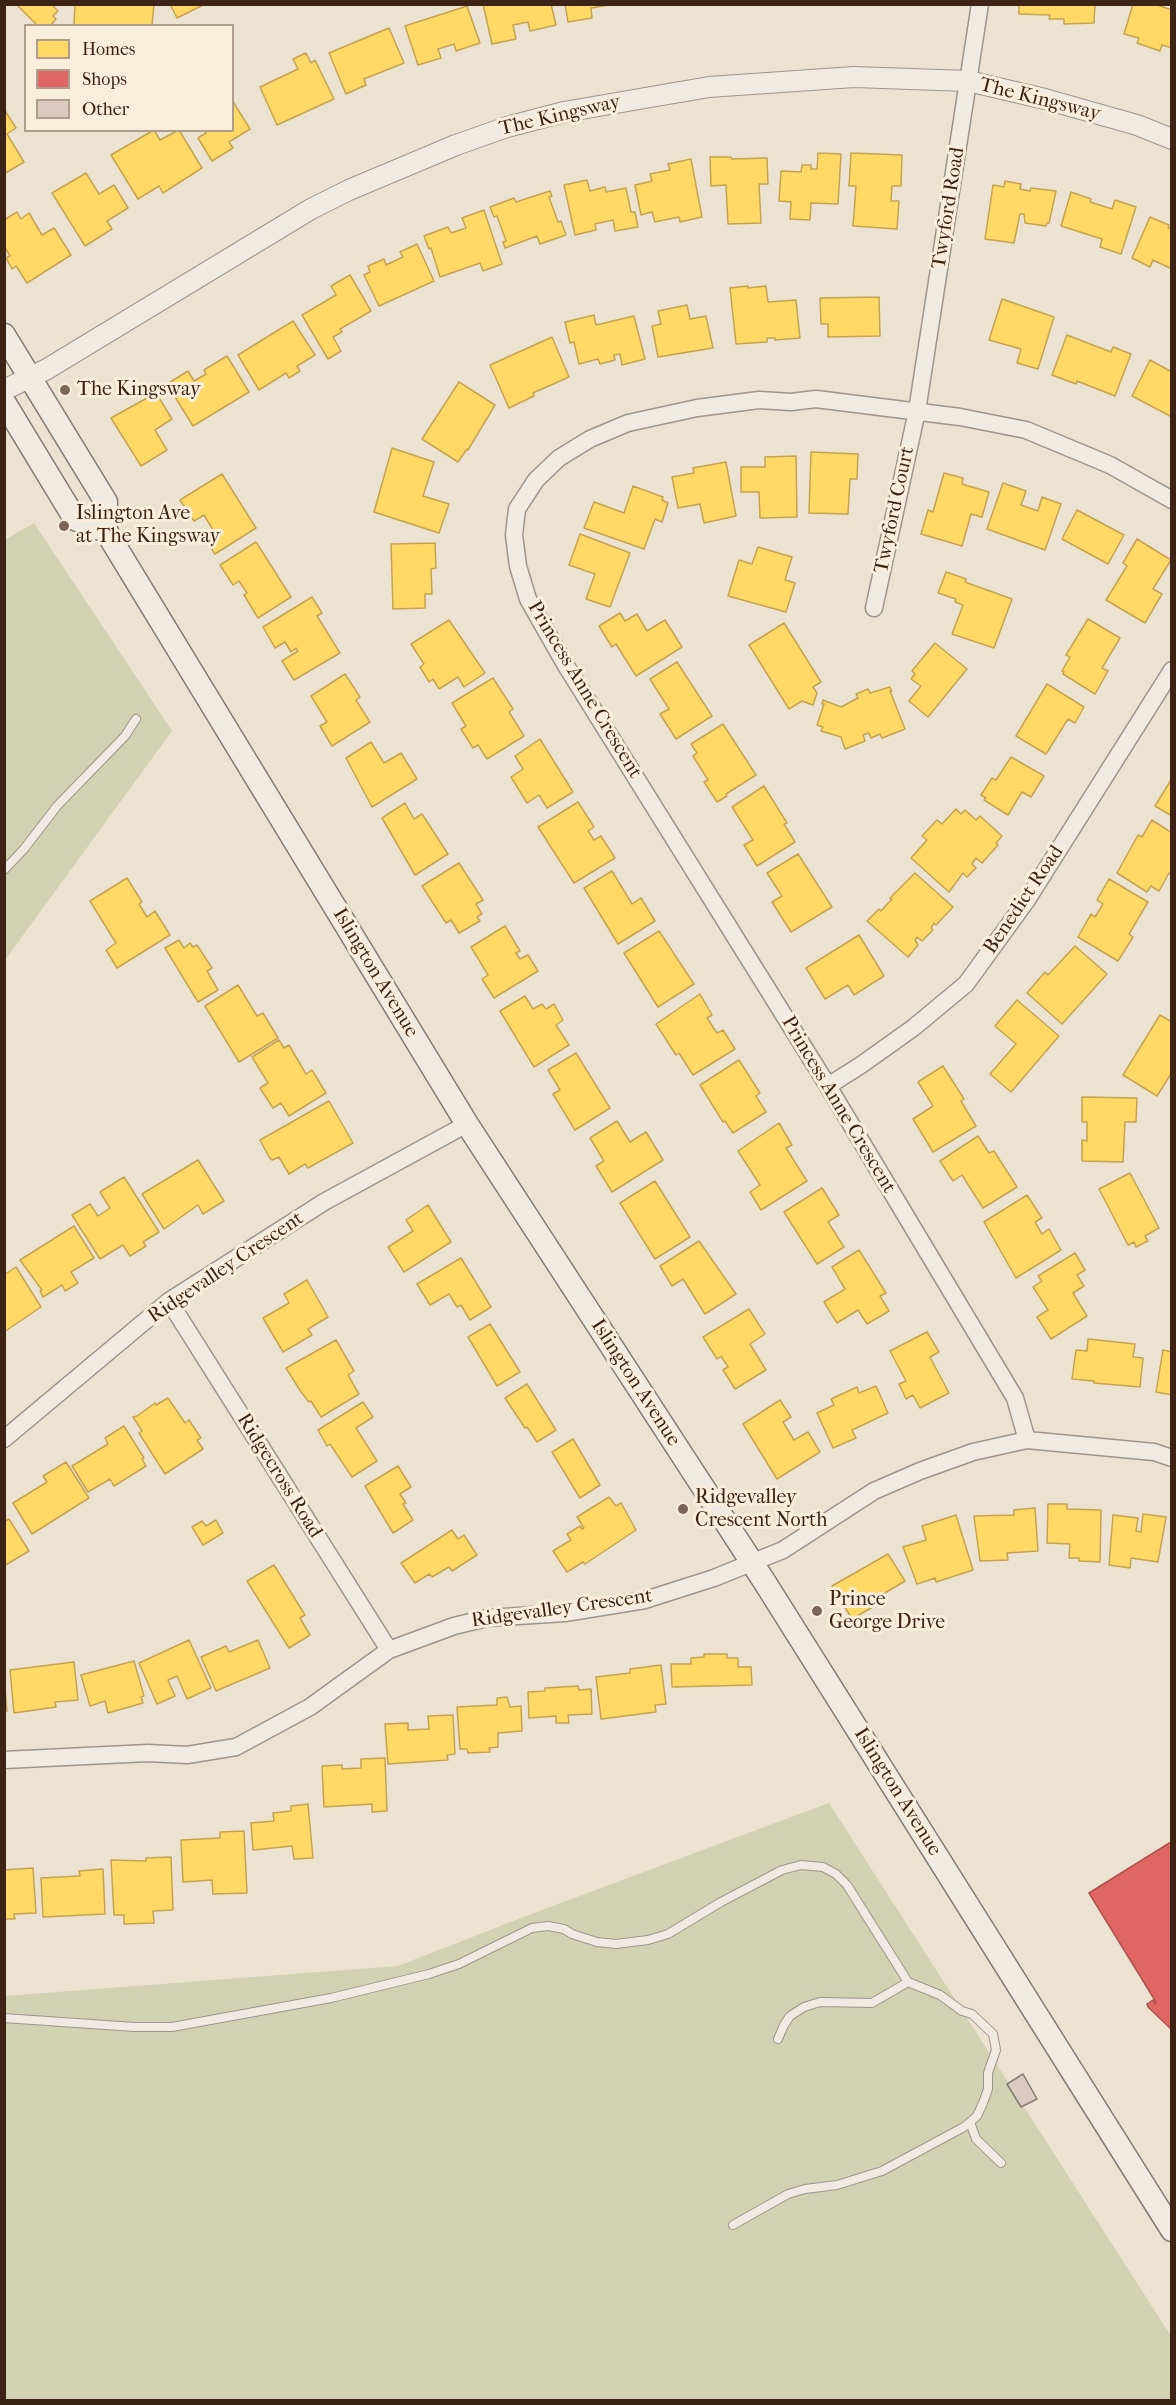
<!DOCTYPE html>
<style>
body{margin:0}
#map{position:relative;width:1176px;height:2405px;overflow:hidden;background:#ece2d2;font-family:"IM FELL French Canon",serif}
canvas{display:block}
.frame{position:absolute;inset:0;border:6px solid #3d2216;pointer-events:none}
.legend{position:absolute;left:24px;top:24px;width:210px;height:108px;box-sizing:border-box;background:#f9eedb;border:2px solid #ae9c8c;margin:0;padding:8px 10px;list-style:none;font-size:18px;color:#3d2216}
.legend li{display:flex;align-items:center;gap:12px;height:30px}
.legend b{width:30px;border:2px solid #ae9c8c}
</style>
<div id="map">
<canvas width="1176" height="2405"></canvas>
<div class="frame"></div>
<ul class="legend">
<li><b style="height:16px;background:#ffd966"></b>Homes</li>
<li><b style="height:16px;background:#e06666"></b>Shops</li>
<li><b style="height:16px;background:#dacabf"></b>Other</li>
</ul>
</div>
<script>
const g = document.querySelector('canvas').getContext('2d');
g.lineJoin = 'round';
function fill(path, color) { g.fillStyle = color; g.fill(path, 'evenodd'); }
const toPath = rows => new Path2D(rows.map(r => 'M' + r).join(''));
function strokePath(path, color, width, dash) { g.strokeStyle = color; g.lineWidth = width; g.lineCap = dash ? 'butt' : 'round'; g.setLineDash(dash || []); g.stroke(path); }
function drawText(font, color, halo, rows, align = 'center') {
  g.font = font + ' "IM FELL French Canon",serif'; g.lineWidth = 6; g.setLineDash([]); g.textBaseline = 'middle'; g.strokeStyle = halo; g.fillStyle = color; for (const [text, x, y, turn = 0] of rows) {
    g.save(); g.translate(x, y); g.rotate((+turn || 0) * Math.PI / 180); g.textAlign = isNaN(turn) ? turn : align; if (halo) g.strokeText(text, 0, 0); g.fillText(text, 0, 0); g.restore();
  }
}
fill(toPath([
 [34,523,172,731,5,960,5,540],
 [829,1803,1171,2336,1171,2400,5,2400,5,1996,398,1966,539,1911]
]), '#d1d2b2');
const homes = toPath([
 [16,4,51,4,58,11,53,16,56,19,50,26,38,26,16,4],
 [75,4,154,4,152,26,74,25,75,4],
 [170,4,205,4,177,18,170,4],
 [483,4,551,4,556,25,530,31,528,22,513,25,516,39,492,44,483,4],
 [565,4,616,4,591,8,592,18,568,22,565,4],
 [1019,4,1095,4,1094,23,1064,24,1064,19,1049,19,1050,15,1019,14,1019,4],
 [1133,4,1154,4,1172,10,1172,48,1162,45,1160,51,1137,43,1139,38,1124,34,1133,4],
 [467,6,480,43,456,51,454,44,438,49,441,58,418,65,405,26,467,6],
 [389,28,404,63,364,79,366,85,346,94,329,53,389,28],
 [306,53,311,63,315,60,334,99,277,125,260,87,298,69,293,59,306,53],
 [232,100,250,129,229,142,233,148,212,161,198,138,206,133,204,130,232,130,232,100],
 [4,109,16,128,7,134,24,162,4,174,4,109],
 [154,130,160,140,179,130,202,168,163,193,159,186,138,199,111,155,154,130],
 [818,153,841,154,838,204,811,203,810,220,790,219,791,202,779,201,781,171,801,172,802,165,811,165,811,169,817,169,818,153],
 [851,153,902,155,901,186,892,186,891,201,899,201,897,229,853,226,856,186,849,186,851,153],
 [710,157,731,157,732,159,767,158,768,184,759,184,761,223,728,224,726,185,711,186,710,157],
 [691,159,702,217,680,222,679,217,655,222,652,212,641,215,635,185,652,181,650,174,670,170,668,164,691,159],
 [86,173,99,194,114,185,128,208,107,221,112,229,85,246,52,193,86,173],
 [587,180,590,191,605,187,606,192,626,188,631,212,635,212,638,227,615,231,613,220,595,224,596,230,575,235,564,185,587,180],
 [1005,181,1021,184,1020,189,1030,191,1031,188,1056,191,1049,223,1047,223,1046,226,1025,223,1024,214,1020,214,1014,243,985,239,993,185,1004,187,1005,181],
 [550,191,552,196,549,197,558,222,561,221,566,235,540,244,537,236,505,248,503,242,506,241,497,216,494,217,490,207,514,198,516,202,550,191],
 [1071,192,1091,199,1090,202,1112,209,1115,200,1136,207,1121,254,1100,247,1102,239,1061,226,1071,192],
 [484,210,502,264,483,271,480,263,440,277,431,248,429,249,424,236,448,227,451,233,466,228,462,218,484,210],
 [17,212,21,219,29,213,42,235,54,228,71,255,27,283,16,266,12,269,6,258,10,256,4,246,4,220,17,212],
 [1150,217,1169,225,1168,228,1172,229,1172,269,1153,260,1150,267,1132,258,1150,217],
 [417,244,434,281,379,306,364,275,370,272,368,266,384,259,386,265,403,257,400,252,417,244],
 [350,275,371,311,340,329,342,332,333,337,341,351,328,359,302,315,336,295,331,286,350,275],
 [748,286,748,288,766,286,768,302,796,300,800,338,775,340,775,338,767,338,767,342,736,344,730,288,748,286],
 [879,297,880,336,828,337,828,324,821,324,820,298,879,297],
 [1002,299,1054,317,1038,369,1017,363,1021,349,989,340,1002,299],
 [687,305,690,319,706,316,713,348,658,357,652,326,661,324,658,311,687,305],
 [594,315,596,325,634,316,645,359,622,365,620,354,614,355,615,360,600,364,598,359,579,364,574,342,570,343,565,322,594,315],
 [293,321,315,355,297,366,300,371,289,378,286,373,259,390,238,355,293,321],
 [1067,335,1111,352,1113,347,1131,354,1115,396,1077,381,1076,384,1052,375,1067,335],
 [552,337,569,377,533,393,534,396,509,408,490,365,552,337],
 [227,356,249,392,193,426,167,384,188,371,194,381,206,374,204,370,227,356],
 [1150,360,1172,372,1172,417,1132,396,1150,360],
 [459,382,495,405,468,450,467,449,458,462,422,439,459,382],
 [156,393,172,419,155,430,167,450,141,466,111,418,156,393],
 [392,448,434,462,423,496,449,504,439,533,374,512,392,448],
 [811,452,858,454,857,479,850,479,848,514,809,513,811,452],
 [796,456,797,517,760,518,759,492,741,492,741,467,765,467,765,457,796,456],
 [726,462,736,516,704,523,700,504,678,508,672,477,694,473,693,468,726,462],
 [944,473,963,478,962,484,989,492,982,517,971,514,962,546,921,534,928,510,933,512,944,473],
 [222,474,256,528,215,554,203,536,213,530,204,515,194,521,180,500,222,474],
 [1003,483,1026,491,1021,505,1038,511,1042,497,1061,504,1045,550,987,529,1003,483],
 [633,486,663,497,662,500,668,503,662,522,655,519,644,549,584,528,594,502,624,513,633,486],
 [1077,510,1124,535,1108,564,1062,539,1077,510],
 [580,534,630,553,610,607,586,599,595,574,569,565,580,534],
 [1137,539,1171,560,1153,589,1162,594,1145,623,1106,600,1127,566,1123,563,1137,539],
 [256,542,291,597,258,618,244,595,247,593,239,581,233,585,220,565,256,542],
 [435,543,436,568,431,569,432,594,425,594,425,608,393,609,391,544,435,543],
 [758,547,792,557,785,580,795,583,786,612,728,596,739,560,752,564,758,547],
 [946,572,966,579,965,582,1012,599,994,648,952,634,963,605,955,602,956,599,938,593,946,572],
 [312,597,322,613,317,616,340,653,294,680,282,661,298,651,296,648,291,652,285,642,275,648,263,627,312,597],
 [620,613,625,621,637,614,647,631,665,620,682,647,636,676,616,644,612,647,599,626,620,613],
 [1088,619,1120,638,1102,668,1108,671,1095,694,1063,674,1064,672,1062,671,1070,657,1066,655,1088,619],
 [449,620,485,673,464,687,458,677,439,689,433,679,429,682,420,667,424,664,411,644,449,620],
 [784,623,821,682,813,687,817,693,813,705,802,701,789,709,749,645,784,623],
 [935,643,967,669,928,717,909,701,921,686,911,679,915,674,912,671,935,643],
 [677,662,712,716,676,739,660,714,669,709,650,679,677,662],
 [345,674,360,697,356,700,370,722,332,746,320,726,327,722,311,696,345,674],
 [493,678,513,709,509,712,524,736,487,759,478,745,473,748,461,729,466,726,452,703,493,678],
 [1047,684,1084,707,1075,723,1068,719,1046,754,1016,736,1047,684],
 [890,687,892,691,890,691,905,729,882,738,880,734,871,738,869,733,863,735,865,741,845,749,841,737,821,731,823,727,817,725,824,704,822,704,823,700,841,707,858,698,856,694,868,689,870,693,890,687],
 [723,724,756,775,726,794,727,796,717,802,704,782,708,780,693,756,697,753,691,744,723,724],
 [540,739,573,792,547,808,539,795,527,803,511,777,523,769,515,756,540,739],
 [371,742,384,763,401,753,417,779,372,807,346,758,371,742],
 [1011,757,1044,776,1031,797,1022,792,1008,815,984,800,986,798,981,795,992,778,996,780,1011,757],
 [1171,780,1172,780,1172,816,1155,806,1171,780],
 [764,786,787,823,784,824,795,842,757,866,744,845,753,840,732,807,764,786],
 [578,802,594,827,588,831,594,840,601,836,615,858,574,883,538,827,578,802],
 [405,803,414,819,422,814,448,854,415,875,382,818,405,803],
 [956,809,961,814,965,810,976,820,980,816,1002,836,996,843,998,845,982,863,976,858,972,864,976,868,967,877,963,873,949,892,911,858,927,840,922,836,937,820,942,824,956,809],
 [1152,820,1172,833,1172,874,1169,873,1159,891,1151,886,1147,892,1117,873,1138,835,1142,837,1152,820],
 [798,854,832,907,791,932,772,902,782,896,767,873,798,854],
 [459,863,483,900,476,904,482,914,477,917,480,921,459,933,451,920,446,923,422,886,459,863],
 [612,871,632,904,641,898,655,921,618,944,584,888,612,871],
 [915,873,953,907,936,925,934,923,931,928,933,930,922,941,917,937,915,940,918,945,908,957,867,921,879,909,881,911,892,899,890,898,915,873],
 [127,878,142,902,139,904,147,917,155,911,170,935,117,968,106,950,116,943,90,901,127,878],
 [1109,879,1148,902,1129,934,1133,937,1118,961,1078,937,1091,914,1095,917,1103,904,1097,900,1109,879],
 [505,926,520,951,516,953,520,959,528,955,538,971,494,998,482,979,488,975,471,947,505,926],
 [659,931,694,984,658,1007,624,953,659,931],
 [859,935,884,976,854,995,848,985,825,999,806,968,859,935],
 [179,940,184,948,190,943,193,947,197,945,212,968,207,971,218,990,198,1002,165,948,179,940],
 [1075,946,1107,974,1062,1024,1027,993,1045,972,1048,975,1075,946],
 [238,985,257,1016,263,1013,278,1038,239,1062,205,1006,238,985],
 [700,994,712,1015,707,1018,717,1033,723,1030,735,1049,693,1075,679,1053,676,1055,656,1024,700,994],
 [525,996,533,1009,542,1004,546,1009,554,1004,563,1020,556,1025,569,1045,534,1067,500,1011,525,996],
 [1017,1000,1059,1036,1011,1092,990,1074,1016,1044,995,1026,1017,1000],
 [1160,1015,1172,1022,1172,1072,1157,1096,1123,1075,1160,1015],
 [279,1040,284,1048,289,1045,306,1074,312,1070,326,1093,289,1116,281,1103,273,1108,260,1088,268,1083,252,1057,279,1040],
 [576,1053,610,1108,575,1130,553,1094,560,1090,548,1070,576,1053],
 [739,1060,760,1093,756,1096,766,1112,733,1133,725,1121,723,1122,700,1085,739,1060],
 [943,1066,964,1099,961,1101,976,1126,933,1152,913,1119,933,1106,918,1082,943,1066],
 [1082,1097,1137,1098,1136,1122,1125,1122,1123,1162,1082,1161,1082,1140,1087,1141,1087,1122,1082,1122,1082,1097],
 [329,1101,353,1143,308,1168,305,1164,289,1174,279,1157,272,1160,269,1157,260,1140,329,1101],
 [617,1121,630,1142,646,1132,663,1160,612,1192,596,1166,604,1161,590,1138,617,1121],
 [779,1123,792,1145,786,1148,807,1181,761,1210,750,1192,760,1185,738,1151,779,1123],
 [978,1136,989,1153,994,1151,1017,1187,983,1208,962,1175,953,1181,940,1161,978,1136],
 [198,1160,224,1201,203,1214,198,1205,164,1229,142,1194,198,1160],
 [1130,1173,1159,1228,1145,1236,1148,1241,1136,1247,1134,1242,1128,1245,1099,1189,1130,1173],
 [124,1177,159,1232,143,1242,146,1246,130,1256,123,1245,100,1259,72,1215,90,1204,98,1216,110,1208,100,1192,124,1177],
 [655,1181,690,1237,655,1259,620,1203,655,1181],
 [822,1188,839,1215,828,1222,844,1247,817,1264,784,1212,822,1188],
 [1027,1195,1042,1218,1035,1222,1042,1234,1049,1229,1061,1250,1016,1278,984,1222,1027,1195],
 [428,1205,451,1242,404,1272,388,1247,413,1231,406,1220,428,1205],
 [74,1226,94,1258,71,1272,78,1283,65,1291,62,1285,43,1297,40,1291,42,1290,20,1260,74,1226],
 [699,1241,736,1294,705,1314,683,1279,672,1286,660,1266,699,1241],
 [859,1250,886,1293,880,1296,889,1311,867,1324,858,1310,837,1323,824,1302,845,1289,832,1267,859,1250],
 [1075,1253,1085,1270,1077,1275,1084,1286,1073,1293,1087,1316,1051,1339,1037,1317,1048,1310,1033,1287,1042,1281,1038,1276,1075,1253],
 [461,1258,491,1307,470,1320,461,1305,457,1307,449,1294,430,1305,417,1284,461,1258],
 [16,1267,41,1307,4,1332,4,1275,16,1267],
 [307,1280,328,1317,308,1329,312,1335,283,1352,263,1318,289,1303,284,1294,307,1280],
 [749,1309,765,1334,750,1344,766,1370,735,1389,723,1370,728,1367,721,1356,717,1359,703,1337,749,1309],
 [490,1324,520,1372,497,1386,468,1337,490,1324],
 [927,1332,939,1352,930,1357,949,1393,920,1408,913,1395,906,1399,899,1384,906,1381,890,1351,927,1332],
 [1088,1339,1135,1344,1133,1357,1143,1358,1140,1387,1094,1383,1094,1381,1072,1379,1076,1350,1087,1351,1088,1339],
 [336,1340,354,1371,348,1375,359,1394,321,1417,311,1401,309,1402,301,1392,286,1368,336,1340],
 [1163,1350,1172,1352,1172,1395,1156,1392,1163,1350],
 [527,1384,556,1430,537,1442,527,1427,525,1428,505,1398,527,1384],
 [876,1386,888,1413,852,1430,856,1438,833,1448,817,1413,834,1405,831,1399,857,1387,859,1393,876,1386],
 [168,1398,185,1423,189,1420,201,1438,197,1440,203,1449,165,1474,139,1433,142,1431,133,1417,137,1416,155,1403,156,1405,168,1398],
 [780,1400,791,1417,783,1422,794,1440,808,1432,820,1452,777,1479,743,1424,780,1400],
 [363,1402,373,1417,356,1428,377,1461,352,1477,330,1444,327,1446,318,1430,363,1402],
 [124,1426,144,1458,142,1459,146,1466,114,1486,110,1479,88,1492,72,1466,108,1444,105,1438,124,1426],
 [573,1439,600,1485,580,1498,552,1452,573,1439],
 [66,1462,89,1498,32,1534,13,1503,47,1482,43,1476,66,1462],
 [398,1466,411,1487,400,1494,406,1503,403,1504,413,1520,393,1533,365,1486,398,1466],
 [609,1497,616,1506,621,1503,636,1530,585,1564,583,1562,567,1572,553,1551,571,1540,567,1534,580,1526,582,1529,584,1528,577,1517,609,1497],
 [1048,1504,1067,1504,1067,1509,1101,1510,1100,1562,1079,1561,1079,1558,1069,1558,1070,1544,1047,1543,1048,1504],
 [1035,1508,1038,1551,1007,1553,1008,1560,980,1561,974,1516,1014,1515,1014,1510,1035,1508],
 [1143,1514,1166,1517,1158,1562,1131,1558,1130,1568,1109,1565,1113,1515,1138,1518,1136,1531,1141,1532,1143,1514],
 [956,1515,973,1570,936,1582,935,1578,917,1584,903,1547,926,1540,922,1526,956,1515],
 [9,1519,29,1551,4,1566,4,1522,9,1519],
 [216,1520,223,1533,203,1545,192,1527,202,1521,206,1526,216,1520],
 [452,1530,458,1539,464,1535,477,1555,452,1571,449,1567,432,1577,429,1574,415,1583,401,1563,452,1530],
 [888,1554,905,1581,873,1600,876,1605,852,1619,832,1586,888,1554],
 [274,1565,305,1615,300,1618,310,1635,289,1648,247,1581,274,1565],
 [189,1640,211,1688,187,1699,177,1676,168,1680,175,1696,157,1704,139,1663,189,1640],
 [258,1640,270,1668,216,1691,201,1657,226,1646,229,1652,258,1640],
 [704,1654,727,1654,727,1658,738,1658,738,1667,751,1667,752,1685,672,1687,671,1664,691,1664,691,1658,704,1657,704,1654],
 [134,1661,144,1696,141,1697,143,1703,108,1713,105,1701,90,1706,81,1675,134,1661],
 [74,1662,78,1700,55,1702,56,1707,14,1713,10,1670,74,1662],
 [661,1665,666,1704,655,1705,656,1712,601,1719,596,1677,630,1673,630,1669,661,1665],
 [4,1676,7,1711,4,1711,4,1676],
 [578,1686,579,1690,591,1689,592,1714,568,1715,569,1723,556,1723,556,1716,529,1718,528,1692,545,1691,545,1688,578,1686],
 [507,1697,510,1707,521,1706,522,1731,498,1733,498,1747,489,1748,490,1752,468,1753,467,1749,460,1749,457,1707,497,1705,497,1698,507,1697],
 [453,1715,455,1754,447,1755,448,1760,388,1764,385,1724,408,1723,408,1730,429,1729,428,1716,453,1715],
 [385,1758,387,1811,372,1812,372,1804,324,1807,322,1766,342,1765,342,1769,361,1768,361,1759,385,1758],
 [308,1804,313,1858,294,1859,292,1846,253,1850,251,1823,274,1821,273,1813,291,1811,291,1806,308,1804],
 [244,1831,247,1893,213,1894,212,1880,183,1882,181,1840,220,1838,220,1832,244,1831],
 [171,1857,173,1910,153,1911,154,1923,124,1924,124,1915,114,1915,111,1860,146,1861,146,1858,171,1857],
 [33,1868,36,1913,14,1914,15,1919,4,1919,4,1870,33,1868],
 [103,1869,105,1914,43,1917,41,1878,80,1876,79,1871,103,1869]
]);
fill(homes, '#ffd966');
strokePath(homes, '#c5a24e', 1.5);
const shops = toPath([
 [1171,1842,1172,1842,1172,2030,1148,2007,1147,2004,1153,2000,1155,2004,1156,2002,1089,1893,1171,1842]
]);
fill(shops, '#e06666');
strokePath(shops, '#af524e', 1.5);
const building = toPath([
 [1023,2074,1037,2099,1021,2107,1007,2084,1023,2074]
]);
fill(building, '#dacabf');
strokePath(building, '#857b72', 1.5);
const service = toPath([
 [4,870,24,849,57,806,125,736,136,719],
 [4,2018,134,2027,172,2027,331,1998,429,1974,459,1964,532,1928,548,1926,564,1929,572,1934,597,1942,616,1944,648,1940,668,1934,721,1902,782,1870,801,1865,823,1867,836,1874,847,1885,908,1982],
 [970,2122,976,2139,1001,2163],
 [733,2225,788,2194,805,2189,837,2185,882,2171,964,2127,977,2116,983,2103,988,2089,988,2073,996,2050,993,2034,972,2014,962,2011,940,1995,908,1982,872,2003,820,2002,804,2007,790,2016,784,2025,778,2039]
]);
const minor = toPath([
 [874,608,917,411,980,4],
 [828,1086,861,1065,913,1028,966,984,1027,900,1172,670],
 [169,1301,389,1650],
 [4,1439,169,1301,324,1202,467,1124],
 [1027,1440,1015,1398,828,1086,565,664,528,599,518,566,514,535,517,509,536,480,559,458,590,439,628,423,697,408,759,400,791,402,816,399,960,417,1026,430,1110,465,1172,500],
 [4,1760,148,1753,187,1755,236,1747,310,1707,389,1650,454,1626,487,1618,565,1613,645,1600,714,1578,783,1550,874,1491,920,1471,973,1452,1027,1440,1154,1452,1172,1458]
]);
const tertiary = toPath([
 [4,390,47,369,311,209,349,190,456,145,507,127,564,112,709,87,854,77,968,81,1045,99,1137,125,1172,139]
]);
const secondary = toPath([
 [4,335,106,502,106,531,467,1124,764,1581,1172,2230],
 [4,402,75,519,106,531]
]);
strokePath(service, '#9e948a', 10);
strokePath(minor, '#9e948a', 19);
strokePath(tertiary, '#9e948a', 22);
strokePath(secondary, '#857b72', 25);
strokePath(service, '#efeae2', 8);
strokePath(minor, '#efeae2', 16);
strokePath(tertiary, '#efeae2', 20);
strokePath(secondary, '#efeae2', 22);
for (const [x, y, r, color] of [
 [65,390,6,"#7a6558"],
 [64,526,6,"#7a6558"],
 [683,1509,6,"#7a6558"],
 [817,1611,6,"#7a6558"]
]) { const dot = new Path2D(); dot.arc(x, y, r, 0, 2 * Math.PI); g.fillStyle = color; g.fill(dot); strokePath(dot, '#f9eedb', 2); }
drawText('20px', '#3d2216', '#f9eedb', [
 ["The Kingsway",1040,100,14],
 ["The Kingsway",560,116,-13],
 ["Twyford Road",949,208,-81],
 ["Twyford Court",895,510,-78],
 ["Princess Anne Crescent",584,690,59],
 ["Benedict Road",1024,900,-56],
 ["Islington Avenue",375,973,59],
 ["Princess Anne Crescent",838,1105,59],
 ["Ridgevalley Crescent",226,1268,-34],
 ["Islington Avenue",635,1383,57],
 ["Ridgecross Road",279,1476,58],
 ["Ridgevalley Crescent",562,1609,-8],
 ["Islington Avenue",897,1792,58]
]);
drawText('20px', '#3d2216', '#f9eedb', [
 ["The Kingsway",77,390],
 ["Islington Ave",76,514],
 ["at The Kingsway",76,537],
 ["Ridgevalley",695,1498],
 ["Crescent North",695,1521],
 ["Prince",829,1600],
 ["George Drive",829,1623]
], 'left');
</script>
